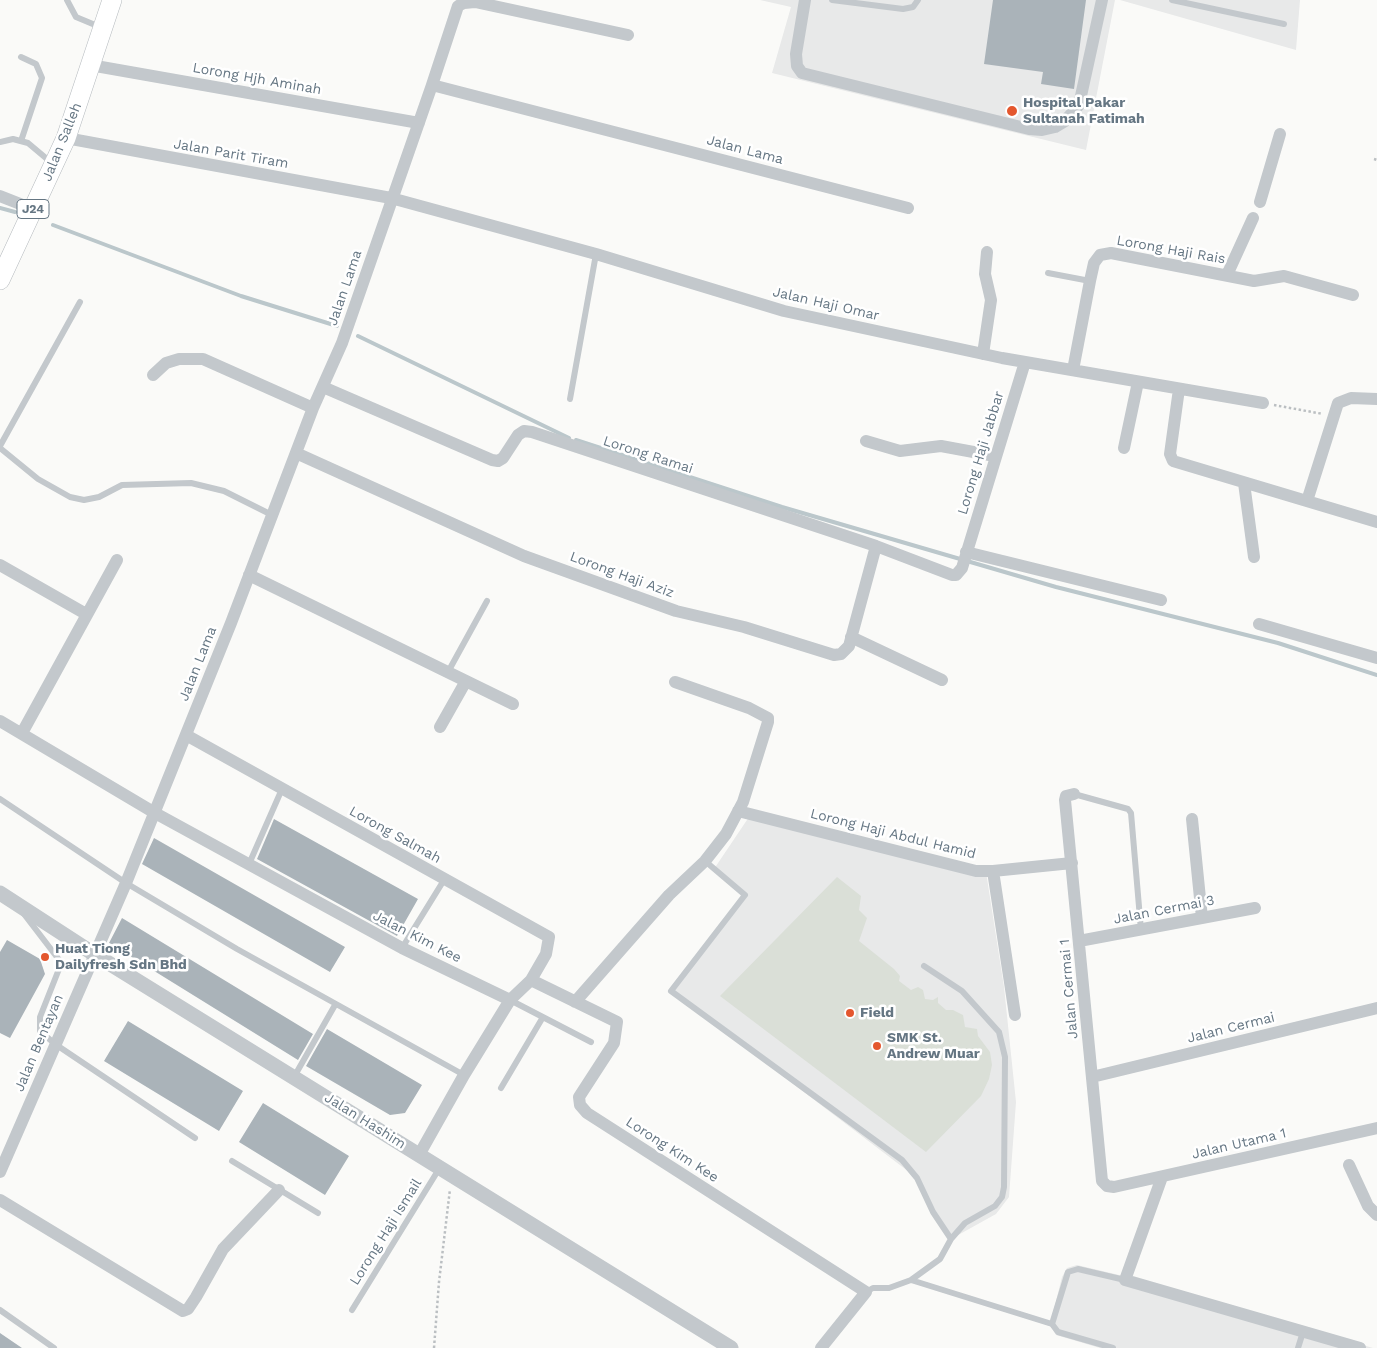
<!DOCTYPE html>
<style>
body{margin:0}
canvas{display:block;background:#fafaf8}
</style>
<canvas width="1377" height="1348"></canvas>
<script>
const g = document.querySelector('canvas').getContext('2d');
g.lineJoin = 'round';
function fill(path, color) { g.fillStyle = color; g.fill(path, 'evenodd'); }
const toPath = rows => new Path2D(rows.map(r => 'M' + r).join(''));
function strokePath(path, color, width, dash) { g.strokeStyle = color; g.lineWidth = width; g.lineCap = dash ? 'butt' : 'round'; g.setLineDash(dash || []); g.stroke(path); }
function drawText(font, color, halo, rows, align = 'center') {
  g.font = font + ' "Work Sans",sans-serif'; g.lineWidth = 5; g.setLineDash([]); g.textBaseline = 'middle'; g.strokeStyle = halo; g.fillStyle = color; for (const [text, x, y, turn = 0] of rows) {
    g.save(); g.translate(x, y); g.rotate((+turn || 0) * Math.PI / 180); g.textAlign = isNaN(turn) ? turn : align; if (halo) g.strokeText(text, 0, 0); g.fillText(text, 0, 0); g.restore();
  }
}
fill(toPath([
 [760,0,1115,0,1086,150,772,73,791,7],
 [1120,0,1300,0,1296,50],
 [751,814,986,872,1004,987,1016,1102,1009,1197,996,1214,951,1239,917,1178,671,991,745,895,714,869],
 [1077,1265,1136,1279,1373,1348,1100,1348,1056,1335,1050,1325,1062,1277,1067,1268]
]), '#e8e9e9');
fill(toPath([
 [837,877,861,896,859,910,867,918,859,941,894,969,900,976,899,981,911,990,918,987,923,990,925,999,933,1000,938,997,938,1003,946,1010,953,1010,963,1015,965,1027,977,1029,978,1036,990,1052,992,1065,989,1079,981,1096,926,1152,720,996]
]), '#dadfd7');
strokePath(toPath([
 [0,208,15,212],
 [53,225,241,296,337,326],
 [358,336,569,438],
 [576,440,782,507,1056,587,1278,643,1377,675]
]), '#bbc7cb', 4);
fill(toPath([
 [993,0,1086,0,1074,89,1041,84,1043,72,984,64],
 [274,819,418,899,397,936,257,859],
 [154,838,345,947,330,972,142,864],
 [122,918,313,1034,298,1060,109,943],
 [7,940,40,959,45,974,10,1038,0,1033,0,952],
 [128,1021,243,1091,219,1131,104,1061],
 [327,1029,422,1085,405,1113,390,1115,306,1066],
 [263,1103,349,1156,325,1195,239,1142],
 [0,1333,22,1348,0,1348]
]), '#aab3b9');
const primary = toPath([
 [0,280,66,138,112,0]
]);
strokePath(primary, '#b5babe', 20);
strokePath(toPath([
 [1374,159,1377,160],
 [1274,405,1323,414],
 [434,1348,439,1282,450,1189]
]), '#bbbfc2', 2.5, [2.5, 2.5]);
strokePath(toPath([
 [67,0,76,17,100,27],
 [832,0,903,9,913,7,918,0],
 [1172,0,1284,24],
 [21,141,42,78,36,64,21,57],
 [0,142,13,139,28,143,53,164],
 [1048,273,1090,281],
 [570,399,596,254],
 [0,446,80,302],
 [0,448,38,479,70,497,84,500,99,497,122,485,191,483,224,491,272,515],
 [448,672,487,601],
 [1074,794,1128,809,1131,813,1141,930],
 [0,799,126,883,237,949,464,1075],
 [705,861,745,895,671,991,902,1160,917,1178,933,1212,951,1239],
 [249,864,282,789],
 [24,914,60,961,59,969,40,1017,40,1031,55,1044,195,1138],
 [402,948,444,880],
 [510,1000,591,1042],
 [294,1077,335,1005],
 [501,1088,543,1017],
 [232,1161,318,1213],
 [911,1280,1052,1324],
 [866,1292,873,1288,889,1288,911,1280,940,1259,951,1239,965,1223,995,1206,1002,1197,1004,1187,1005,1057,999,1032,962,991,924,966],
 [0,1310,54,1348],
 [352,1310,439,1169],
 [1113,1348,1058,1332,1052,1324,1068,1272,1078,1269,1125,1280],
 [1298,1348,1303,1332]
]), '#c3c8cc', 6);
strokePath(toPath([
 [805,0,796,54,797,66,802,73,1029,129,1042,130,1055,127,1065,121,1079,105,1102,0],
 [90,65,419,123],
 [432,85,458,6,464,3,475,2,628,35],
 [66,138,391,198,596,254,784,311,1002,358,1263,403],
 [0,196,33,209],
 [1260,202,1280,134],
 [1227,275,1253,218],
 [983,354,991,300,985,274,987,252],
 [1073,370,1090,281,1094,263,1100,255,1111,253,1254,281,1284,276,1353,295],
 [153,375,166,363,179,359,203,359,313,408],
 [323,387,492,460,498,461,503,458,518,435,524,431,532,432,876,546,952,575,956,575,962,568,1025,362],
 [1179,389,1170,454,1173,461,1377,522],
 [866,441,900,451,941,446,995,456],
 [1124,448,1138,382],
 [296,453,524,556,676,611,744,627,834,655,841,654,849,646,876,546],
 [1244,483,1254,557],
 [1307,501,1338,403,1351,398,1377,399],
 [966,552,1161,600],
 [0,565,86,614],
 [249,575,513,704],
 [1259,624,1377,658],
 [851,637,942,680],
 [0,721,155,813,402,948,510,1000],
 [440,727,466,681],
 [22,733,117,560],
 [186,735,549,937,546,954,531,980,510,1000,464,1075,419,1155],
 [1074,794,1066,796,1065,800,1102,1181,1107,1186,1114,1187,1377,1128],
 [738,811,976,871,993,871,1072,863],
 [1192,819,1202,918],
 [993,871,1015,1015],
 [1079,941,1255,908],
 [531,980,617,1022,614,1043,579,1097,580,1105,587,1113,866,1292,821,1348],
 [575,1002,669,895,705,861,726,834,743,802,768,722,768,718,749,708,675,682],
 [1092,1077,1377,1008],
 [1349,1165,1368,1206,1377,1215],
 [0,1172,126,883,231,623,313,408,342,343,432,85,908,208],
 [1162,1177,1125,1280,1360,1348],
 [0,1200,183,1311,188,1309,196,1297,223,1249,279,1190]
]), '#c3c8cc', 12);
strokePath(toPath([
 [0,893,94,954,731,1348]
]), '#c3c8cc', 15);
strokePath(primary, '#fff', 19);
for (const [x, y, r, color] of [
 [1012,111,6,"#e4572e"],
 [45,957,5,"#e4572e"],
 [850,1013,5,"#e4572e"],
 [877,1046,5,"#e4572e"]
]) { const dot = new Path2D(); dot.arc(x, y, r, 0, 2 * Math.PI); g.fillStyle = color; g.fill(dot); strokePath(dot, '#fff', 2); }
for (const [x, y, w] of [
 [33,209,32]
]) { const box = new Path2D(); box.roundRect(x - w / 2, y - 9.5, w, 19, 4); g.fillStyle = '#fff'; g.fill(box); strokePath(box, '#657683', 1); }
drawText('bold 12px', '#657683', null, [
 ["J24",33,209]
]);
drawText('14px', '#657683', '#fff', [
 ["Lorong Hjh Aminah",257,79,10],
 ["Jalan Salleh",62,142,-68],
 ["Jalan Lama",745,150,15],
 ["Jalan Parit Tiram",231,154,10],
 ["Lorong Haji Rais",1171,250,10],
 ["Jalan Lama",345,288,-71],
 ["Jalan Haji Omar",826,304,13],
 ["Lorong Haji Jabbar",981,453,-73],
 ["Lorong Ramai",648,455,18],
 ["Lorong Haji Aziz",622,575,20],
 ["Jalan Lama",198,664,-68],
 ["Lorong Haji Abdul Hamid",893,834,14],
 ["Lorong Salmah",395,835,29],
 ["Jalan Cermai 3",1164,910,-11],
 ["Jalan Kim Kee",417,937,27],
 ["Jalan Cermai 1",1069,989,-95],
 ["Jalan Cermai",1231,1028,-14],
 ["Jalan Bentayan",39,1043,-67],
 ["Jalan Hashim",365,1121,32],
 ["Jalan Utama 1",1239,1144,-13],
 ["Lorong Kim Kee",672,1150,33],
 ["Lorong Haji Ismail",386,1232,-58]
]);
drawText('bold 14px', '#657683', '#fff', [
 ["Hospital Pakar",1023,103],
 ["Sultanah Fatimah",1023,119],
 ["Huat Tiong",55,949],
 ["Dailyfresh Sdn Bhd",55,965],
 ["Field",860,1013],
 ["SMK St.",887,1038],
 ["Andrew Muar",887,1054]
], 'left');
</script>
